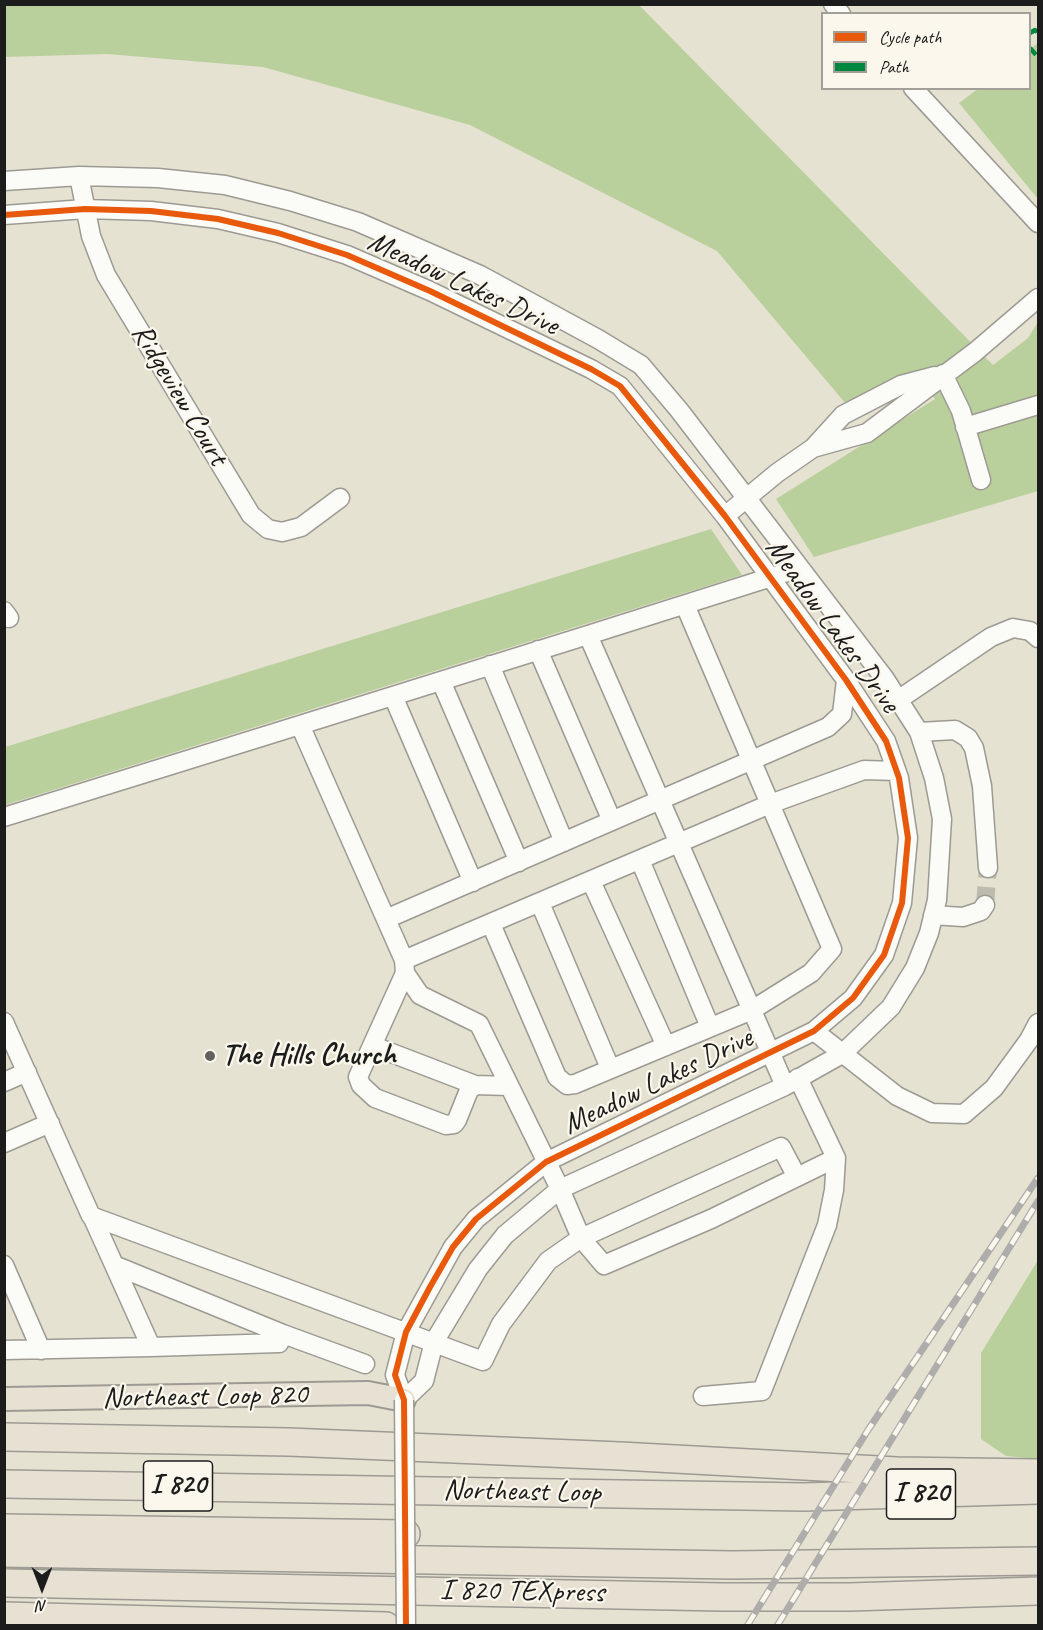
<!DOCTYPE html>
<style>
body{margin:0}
#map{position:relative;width:1043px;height:1630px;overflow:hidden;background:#e5e2d2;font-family:Caveat,sans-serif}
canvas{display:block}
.frame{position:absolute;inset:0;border:6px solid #1c1c1c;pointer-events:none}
.legend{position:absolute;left:821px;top:12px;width:210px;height:78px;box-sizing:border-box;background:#fbf7ec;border:2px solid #a29f99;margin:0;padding:8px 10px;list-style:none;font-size:18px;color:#1c1c1c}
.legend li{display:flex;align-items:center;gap:12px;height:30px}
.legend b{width:30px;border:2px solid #a29f99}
.north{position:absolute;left:12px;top:1558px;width:60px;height:60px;-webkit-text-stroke:4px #fbf7ec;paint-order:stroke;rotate:180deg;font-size:16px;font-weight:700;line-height:24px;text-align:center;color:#1c1c1c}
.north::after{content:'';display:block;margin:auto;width:21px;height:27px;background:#1c1c1c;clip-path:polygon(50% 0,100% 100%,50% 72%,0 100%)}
</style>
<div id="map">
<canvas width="1043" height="1630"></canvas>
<div class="frame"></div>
<ul class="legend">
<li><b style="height:8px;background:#e8590c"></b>Cycle path</li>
<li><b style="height:8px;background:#00873e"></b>Path</li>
</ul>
<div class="north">N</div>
</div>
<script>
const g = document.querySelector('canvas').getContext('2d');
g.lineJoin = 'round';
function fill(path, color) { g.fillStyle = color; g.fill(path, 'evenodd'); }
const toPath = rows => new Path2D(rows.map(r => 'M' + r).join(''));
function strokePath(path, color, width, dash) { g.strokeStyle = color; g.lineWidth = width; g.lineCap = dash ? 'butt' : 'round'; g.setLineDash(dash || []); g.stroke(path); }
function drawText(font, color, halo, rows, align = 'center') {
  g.font = font + ' Caveat,sans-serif'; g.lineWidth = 4.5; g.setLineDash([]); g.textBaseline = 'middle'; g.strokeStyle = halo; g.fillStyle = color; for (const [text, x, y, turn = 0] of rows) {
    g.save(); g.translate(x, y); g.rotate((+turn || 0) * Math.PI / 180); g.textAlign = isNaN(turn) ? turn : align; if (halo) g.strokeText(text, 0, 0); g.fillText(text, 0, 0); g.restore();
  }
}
fill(toPath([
 [4,5,639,5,993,365,1028,338,1038,322,1038,491,814,557,776,499,935,399,914,372,846,404,717,251,470,125,263,67,107,54,5,57],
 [1038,43,1038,199,959,103,978,89,1030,88,1030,49],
 [711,529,742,575,5,805,5,747],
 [1038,1260,1038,1459,1006,1456,981,1439,981,1353]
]), '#bad09c');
strokePath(toPath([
 [985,905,988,868]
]), '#bdbaae', 18, [18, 9]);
const minor = toPath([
 [833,4,841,14],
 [913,88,1038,223],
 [79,176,91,236,106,275,251,515,268,529,282,532,301,527,340,498],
 [4,181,79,176,158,178,225,185,290,201,358,222,480,275,598,339,641,365,679,410,885,679,919,732,934,778,942,819,937,900,929,933,915,968,891,1007,842,1054,785,1086,560,1189,505,1235,478,1269,434,1342,424,1381,404,1400,395,1375,406,1332,453,1247,476,1219,546,1162,814,1031,853,998,884,955,902,903,908,838,899,778,886,741,846,680,725,516,620,386,591,369,430,291,347,255,278,233,218,219,151,211,85,209,4,215],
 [943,374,961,411,981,480],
 [965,427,1038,405],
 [813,448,867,433,975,352,1038,298],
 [725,516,777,473,813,448,843,415,901,385,935,376],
 [4,611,9,618],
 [588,635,800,568],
 [538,650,612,821],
 [490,665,564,842],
 [441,681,519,862],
 [393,696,473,882],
 [898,700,991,637,1013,628,1030,631,1038,638],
 [300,725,588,635,785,1086],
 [919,732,955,730,968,738,974,748,982,786,988,868],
 [4,817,300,725,404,960,405,973,420,995,479,1024,560,1189,581,1238,604,1265,711,1219,836,1158],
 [640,860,710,1027],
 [591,881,666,1046],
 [540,903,610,1068],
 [933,915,963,917,981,911,985,905],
 [386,919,828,727,842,714,846,680],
 [491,924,557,1077,567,1085,575,1084,752,1010,811,973,832,949,685,605],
 [404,960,770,804,864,770,896,771],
 [4,1022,91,1216,483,1361,501,1324,548,1261,581,1238,781,1147,797,1177],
 [814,1031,897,1096,932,1113,964,1114,994,1088,1029,1040,1038,1023],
 [371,1048,405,973],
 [4,1082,27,1072],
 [475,1085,376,1047,371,1048,358,1077,361,1085,375,1098,446,1125,454,1124,457,1120,469,1090,475,1085,509,1086],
 [4,1143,50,1123],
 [4,1265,41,1350],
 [114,1265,283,1334,365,1364],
 [151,1347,279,1343,283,1334],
 [4,1350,151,1347,92,1216],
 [703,1396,762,1391,827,1225,834,1190,836,1158,798,1078]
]);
const major = toPath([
 [4,1399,368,1393,404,1400]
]);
const highway = toPath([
 [4,1437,289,1442,620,1456,897,1471,1038,1473],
 [4,1484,804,1497,1038,1490],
 [4,1528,406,1534],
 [4,1553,732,1565,1038,1561],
 [4,1583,722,1597,850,1597,1038,1591],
 [4,1616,386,1626]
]);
strokePath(minor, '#9c9a92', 21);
strokePath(major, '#9c9a92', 26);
strokePath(highway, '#9c9a92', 30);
strokePath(minor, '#fbfbf8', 18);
strokePath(major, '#e7e1d4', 22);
strokePath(highway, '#e7e1d4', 27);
const rail = toPath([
 [747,1626,868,1430,1038,1178],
 [777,1626,1038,1201]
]);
strokePath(rail, '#aeadab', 7);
strokePath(rail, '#fbf7ec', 4.5, [14]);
const minorBridge = toPath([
 [404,1400,406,1626]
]);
strokePath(minorBridge, '#9c9a92', 21, []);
strokePath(minorBridge, '#fbfbf8', 18);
strokePath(toPath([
 [1030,33,1035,30,1038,33],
 [1030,48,1038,57]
]), '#00873e', 4.5, [9, 4.5]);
strokePath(toPath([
 [4,215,85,209,151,211,218,219,278,233,347,255,430,291,591,369,620,386,725,516,846,680,886,741,899,778,908,838,902,903,884,955,853,998,814,1031,546,1162,476,1219,453,1247,430,1287,406,1332,395,1375,404,1400,406,1626]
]), '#e8590c', 6);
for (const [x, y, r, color] of [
 [210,1056,6,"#62615c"]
]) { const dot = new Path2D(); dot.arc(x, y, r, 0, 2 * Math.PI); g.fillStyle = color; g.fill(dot); strokePath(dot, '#fbf7ec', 2); }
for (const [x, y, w] of [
 [178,1486,69],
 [921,1494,69]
]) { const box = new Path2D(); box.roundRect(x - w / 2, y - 25, w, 50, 4.5); g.fillStyle = '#fbf7ec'; g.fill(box); strokePath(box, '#1c1c1c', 1.5); }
drawText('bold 28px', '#1c1c1c', null, [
 ["I 820",178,1486],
 ["I 820",921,1494]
]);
drawText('30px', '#1c1c1c', '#fbf7ec', [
 ["Meadow Lakes Drive",463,284,25],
 ["Ridgeview Court",179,395,59],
 ["Meadow Lakes Drive",832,626,54],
 ["Meadow Lakes Drive",658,1082,-26],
 ["Northeast Loop 820",205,1397,-1],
 ["Northeast Loop",522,1492,1],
 ["I 820 TEXpress",522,1592,1]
]);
drawText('bold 30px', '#1c1c1c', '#fbf7ec', [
 ["The Hills Church",222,1056]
], 'left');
</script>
